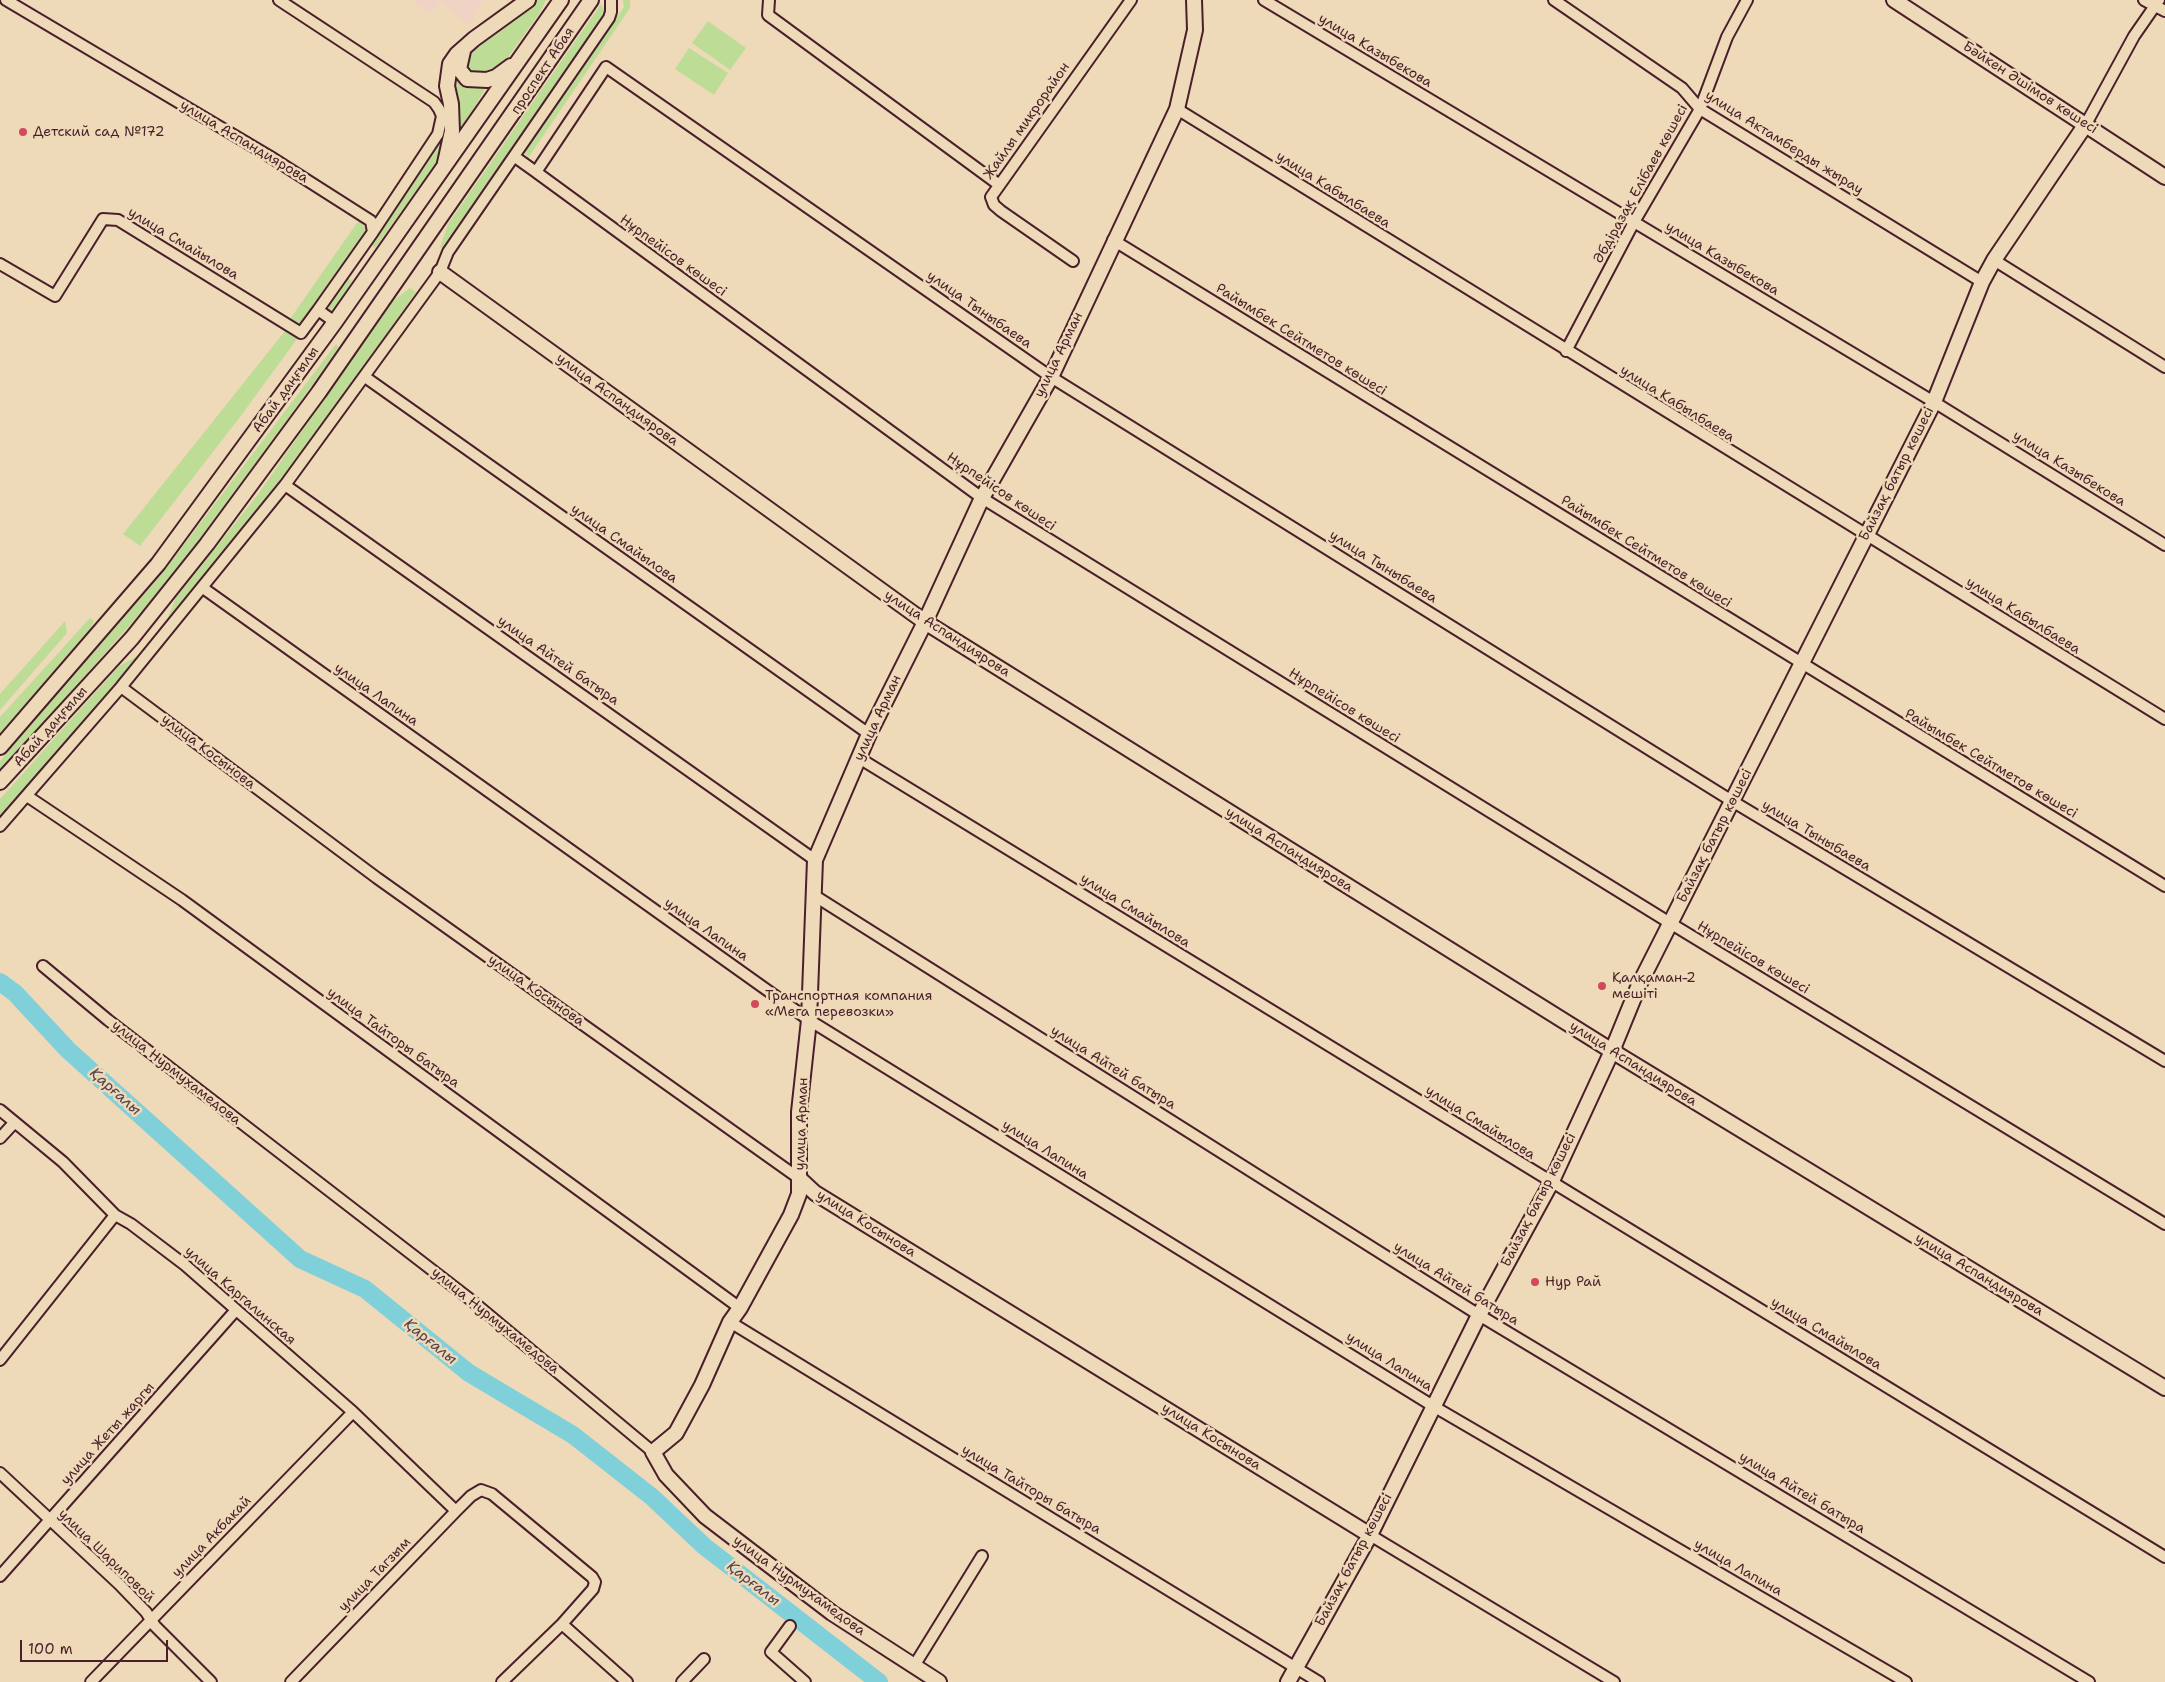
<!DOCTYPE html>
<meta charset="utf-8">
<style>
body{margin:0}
#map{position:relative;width:2165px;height:1682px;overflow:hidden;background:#eedab8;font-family:"Shantell Sans",sans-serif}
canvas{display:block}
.scale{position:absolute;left:20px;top:1640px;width:148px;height:22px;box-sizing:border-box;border:2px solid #4a1f2b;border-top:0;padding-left:6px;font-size:15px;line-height:18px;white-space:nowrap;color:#4a1f2b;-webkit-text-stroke:4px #eedab8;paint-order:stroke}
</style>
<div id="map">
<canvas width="2165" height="1682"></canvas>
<div class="scale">100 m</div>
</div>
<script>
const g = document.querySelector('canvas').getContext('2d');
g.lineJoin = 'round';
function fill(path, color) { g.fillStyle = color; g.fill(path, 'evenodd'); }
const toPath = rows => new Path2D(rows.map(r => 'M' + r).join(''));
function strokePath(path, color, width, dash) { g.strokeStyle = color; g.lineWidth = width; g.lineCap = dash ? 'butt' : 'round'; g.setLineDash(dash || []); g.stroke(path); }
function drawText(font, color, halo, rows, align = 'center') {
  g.font = font + ' "Shantell Sans",sans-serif'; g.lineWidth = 5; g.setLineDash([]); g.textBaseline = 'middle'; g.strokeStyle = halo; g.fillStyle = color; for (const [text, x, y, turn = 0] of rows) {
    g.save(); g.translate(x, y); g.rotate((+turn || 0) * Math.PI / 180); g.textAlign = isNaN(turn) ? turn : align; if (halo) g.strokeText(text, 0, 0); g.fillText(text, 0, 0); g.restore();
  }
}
fill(toPath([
 [411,0,483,0,469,25,440,2,431,14]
]), '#f0d3c5');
fill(toPath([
 [537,0,546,0,539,14,504,63,486,76,466,71,466,59,480,43,519,16],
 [623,0,630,0,630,8,528,158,524,152,624,7],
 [601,4,606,13,445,250,440,247,448,224],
 [708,21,746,48,730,70,692,43],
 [689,48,728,73,714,95,675,69],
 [455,69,456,78,468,88,487,86,457,136,458,108,451,80],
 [446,134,441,156,375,248,370,244],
 [359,220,367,230,362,239,303,322,297,323,290,319],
 [348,278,352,281,337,308,329,312,328,305],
 [410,288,416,292,320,430,168,625,166,623,175,599,259,493,391,302],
 [285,331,297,339,240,417,140,546,123,534],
 [336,344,339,347,262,456,168,582,0,772,0,761,160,576],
 [90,618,94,621,83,643,0,736,0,717],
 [65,621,67,633,0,710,0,694],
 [138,656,118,684,0,815,0,799,119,666]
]), '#bddd96');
strokePath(toPath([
 [0,982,15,993,68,1050,300,1259,365,1289,469,1373,573,1435,652,1497,704,1546,879,1682]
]), '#80d0da', 18);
const street = toPath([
 [6,0,269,156,371,221,373,232,318,310,335,322],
 [279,0,434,102,439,109,442,116,438,134,373,232],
 [769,0,768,15,998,184],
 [1264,0,1934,402,2165,545],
 [1554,0,1682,88,1700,109,1982,282],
 [2144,0,2165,11],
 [1177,109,2165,719],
 [2086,124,2134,36,2159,0],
 [515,157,536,172,606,67,1051,377,1732,801,2165,1061],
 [536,172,982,498,1670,923,2165,1224],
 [1113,240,2165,886],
 [1994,260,2165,367],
 [1073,261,1001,211,994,205,991,197,1131,0],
 [0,264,55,296,103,219,118,220,301,333,318,310],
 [1566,351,1634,222,1700,109,1727,37,1747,0],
 [365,377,869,734],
 [285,485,815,860],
 [203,588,809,1020,1433,1406,1906,1682],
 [121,687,377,878,800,1179],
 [859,758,2165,1557],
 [27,796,182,900,740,1308],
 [0,826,121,687,285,485,440,272,448,252,609,18,611,12,611,0],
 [815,896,1479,1315,2089,1682],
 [43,966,108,1020,471,1300,653,1452],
 [0,1110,63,1162,115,1215,131,1224,185,1265,353,1412,456,1511],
 [0,1138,14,1123],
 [730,1322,1319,1682],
 [0,1360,115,1215],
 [0,1473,119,1584,146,1612,155,1626,211,1682],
 [1370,1535,1614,1682],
 [0,1576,236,1310],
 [562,1624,627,1682],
 [790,1626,771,1652,805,1682],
 [914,1666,982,1556],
 [91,1682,353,1412],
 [291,1682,456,1511,471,1496,481,1490,492,1494,592,1577,595,1582,593,1589,562,1624,502,1682],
 [682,1682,704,1659]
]);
const secondary = toPath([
 [1894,0,2165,177],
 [463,51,459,69,467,79,487,80,496,77,511,66],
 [445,163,452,131,451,104,447,86,450,64,457,54,474,39,528,0],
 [440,272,925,622,1612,1051,2165,1388],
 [0,747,158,564,335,322,561,0],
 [0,782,132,638,207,544,319,392,591,0],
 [800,1179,815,1193,1370,1535],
 [939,1682,832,1613,705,1516,666,1475,653,1452,676,1433,702,1385,730,1322,740,1308,791,1215,799,1194,799,1112,809,1020,815,860,869,734,925,622,982,498,1051,377,1177,109,1195,30,1194,0],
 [1288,1682,1370,1535,1479,1315,1551,1183,1612,1051,1639,985,1934,402,1982,282,1994,260,2086,124]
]);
strokePath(street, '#4a1f2b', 14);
strokePath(secondary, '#4a1f2b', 18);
strokePath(street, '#eedab8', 10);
strokePath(secondary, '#eedab8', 14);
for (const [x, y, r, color] of [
 [23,132,5,"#d1495b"],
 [1602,986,5,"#d1495b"],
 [755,1004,5,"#d1495b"],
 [1535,1282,5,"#d1495b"]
]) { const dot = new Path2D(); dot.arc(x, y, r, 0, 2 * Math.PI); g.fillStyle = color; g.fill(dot); strokePath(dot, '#eedab8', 2); }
drawText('14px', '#4a1f2b', '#eedab8', [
 ["улица Казыбекова",1375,51,31],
 ["проспект Абая",543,71,-56],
 ["Бәйкен Әшімов көшесі",2030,88,33],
 ["Жайлы микрорайон",1027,121,-55],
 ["улица Аспандиярова",244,142,31],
 ["улица Актамберды жырау",1784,143,32],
 ["Әбдіразақ Елібаев көшесі",1641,184,-61],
 ["улица Кабылбаева",1333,190,32],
 ["улица Смайылова",183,244,31],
 ["Нұрпейісов көшесі",673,256,36],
 ["улица Казыбекова",1722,259,31],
 ["улица Тыныбаева",979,310,35],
 ["Райымбек Сейтметов көшесі",1301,340,32],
 ["улица Арман",1059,355,-64],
 ["Абай даңғылы",286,390,-54],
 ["улица Аспандиярова",617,400,36],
 ["улица Кабылбаева",1677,404,32],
 ["улица Казыбекова",2069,469,32],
 ["Байзақ батыр көшесі",1897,474,-63],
 ["Нұрпейісов көшесі",1001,492,34],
 ["улица Смайылова",624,544,35],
 ["Райымбек Сейтметов көшесі",1646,552,32],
 ["улица Тыныбаева",1383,567,32],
 ["улица Кабылбаева",2023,616,32],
 ["улица Аспандиярова",947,634,33],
 ["улица Айтей батыра",558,661,35],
 ["улица Лапина",376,695,35],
 ["Нұрпейісов көшесі",1344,706,32],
 ["улица Арман",878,718,-65],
 ["Абай даңғылы",51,727,-48],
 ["улица Косынова",208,752,37],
 ["Райымбек Сейтметов көшесі",1991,764,31],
 ["Байзақ батыр көшесі",1715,836,-63],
 ["улица Тыныбаева",1816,836,31],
 ["улица Аспандиярова",1289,850,32],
 ["улица Смайылова",1135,911,32],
 ["улица Лапина",706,930,35],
 ["Нұрпейісов көшесі",1753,958,31],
 ["улица Косынова",536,991,35],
 ["улица Тайторы батыра",393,1038,36],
 ["улица Аспандиярова",1633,1064,32],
 ["улица Айтей батыра",1113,1068,32],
 ["улица Нурмухамедова",176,1073,38],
 ["улица Смайылова",1480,1123,32],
 ["улица Арман",802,1124,-88],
 ["улица Лапина",1045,1150,32],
 ["Байзақ батыр көшесі",1539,1200,-63],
 ["улица Косынова",866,1224,32],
 ["улица Аспандиярова",1979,1275,31],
 ["улица Айтей батыра",1456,1284,32],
 ["улица Каргалинская",240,1296,41],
 ["улица Нурмухамедова",495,1321,39],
 ["улица Смайылова",1826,1334,31],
 ["улица Лапина",1389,1362,32],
 ["улица Жеты жаргы",108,1434,-48],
 ["улица Косынова",1211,1437,32],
 ["улица Тайторы батыра",1031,1490,31],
 ["улица Айтей батыра",1802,1493,31],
 ["улица Акбакай",212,1537,-46],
 ["улица Шариповой",106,1556,44],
 ["Байзақ батыр көшесі",1354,1560,-62],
 ["улица Лапина",1738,1568,30],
 ["улица Тагзым",375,1575,-46],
 ["улица Нурмухамедова",799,1586,36]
]);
drawText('14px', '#4a1f2b', '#eedab8', [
 ["Детский сад №172",33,132],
 ["Қалқаман-2",1612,978],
 ["мешіті",1612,994],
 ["Транспортная компания",765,996],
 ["«Мега перевозки»",765,1012],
 ["Нур Рай",1545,1282]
], 'left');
drawText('italic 15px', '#55424e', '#eedab8', [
 ["Қарғалы",115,1092,42],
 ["Қарғалы",430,1342,39],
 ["Қарғалы",753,1584,38]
]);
</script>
